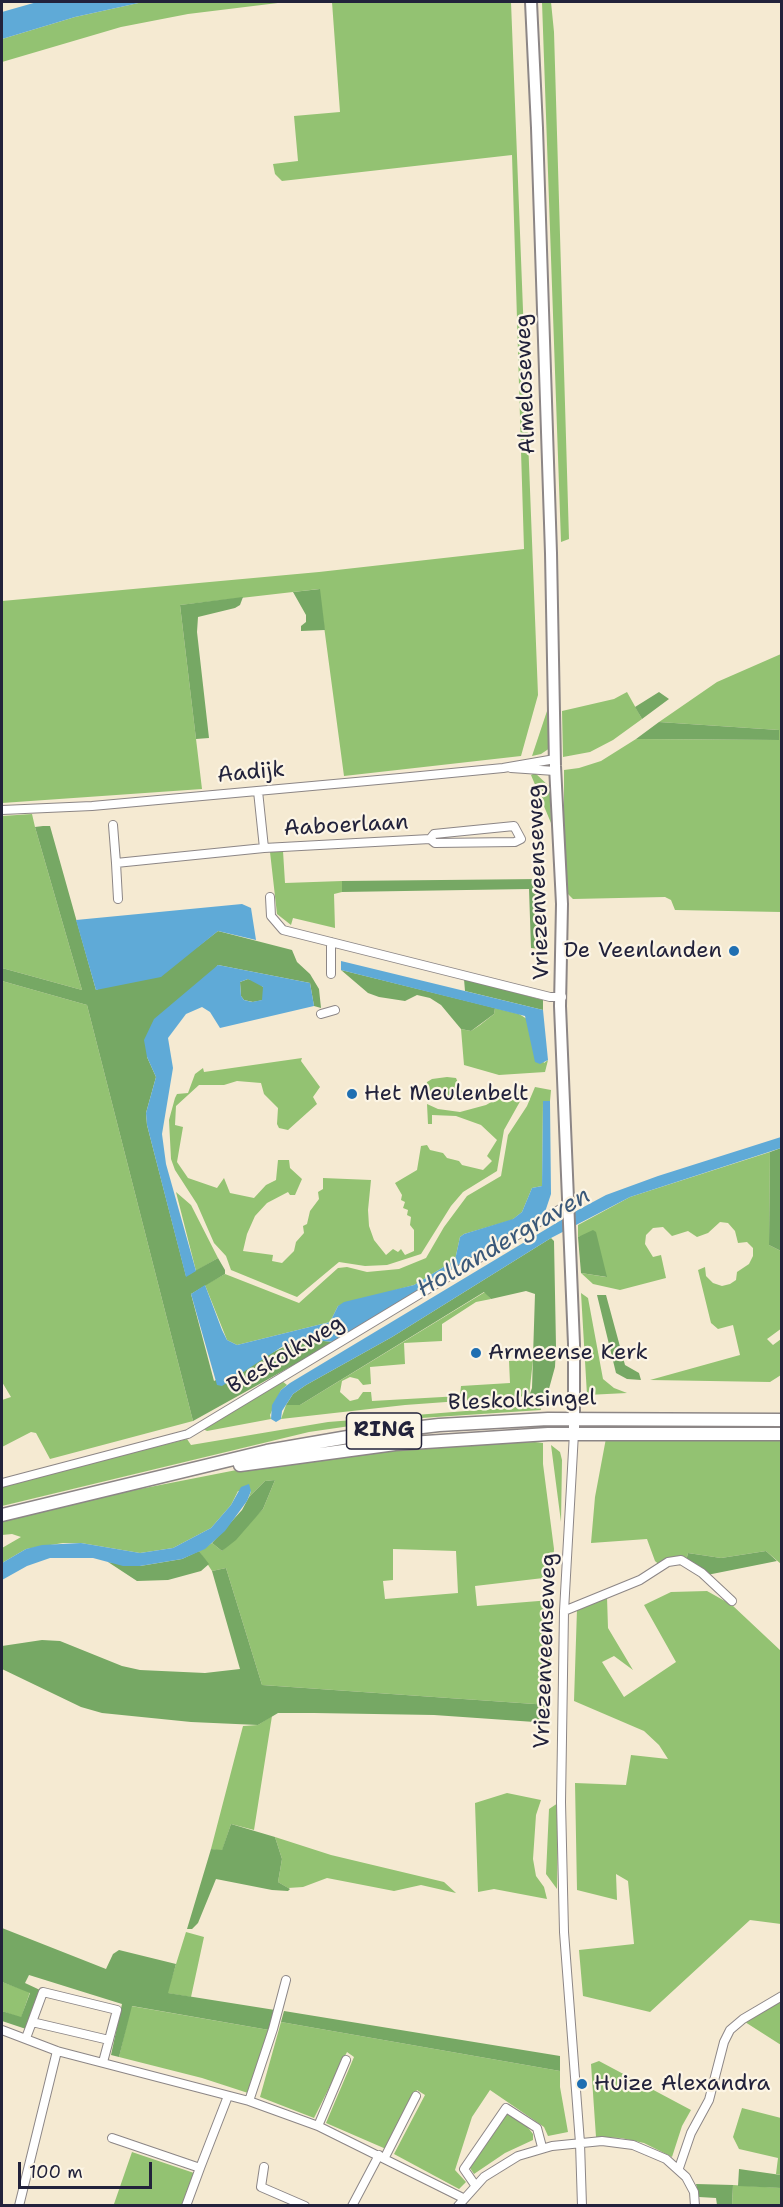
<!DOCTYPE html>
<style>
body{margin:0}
#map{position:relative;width:783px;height:2207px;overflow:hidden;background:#f5ead2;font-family:"Shantell Sans",sans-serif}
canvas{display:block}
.frame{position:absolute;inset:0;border:3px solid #22223b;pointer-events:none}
.scale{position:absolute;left:18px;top:2162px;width:134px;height:27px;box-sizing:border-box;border:3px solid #22223b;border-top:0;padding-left:8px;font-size:18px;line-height:21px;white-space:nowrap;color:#22223b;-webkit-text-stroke:4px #fcf5e5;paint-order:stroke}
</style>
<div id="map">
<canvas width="783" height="2207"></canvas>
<div class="frame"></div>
<div class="scale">100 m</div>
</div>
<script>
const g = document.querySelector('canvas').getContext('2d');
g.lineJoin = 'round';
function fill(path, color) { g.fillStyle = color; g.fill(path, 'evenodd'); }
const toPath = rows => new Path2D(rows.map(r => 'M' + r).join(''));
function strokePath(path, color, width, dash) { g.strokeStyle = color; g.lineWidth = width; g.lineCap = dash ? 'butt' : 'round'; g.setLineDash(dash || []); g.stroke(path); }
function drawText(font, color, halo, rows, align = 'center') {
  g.font = font + ' "Shantell Sans",sans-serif'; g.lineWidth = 4.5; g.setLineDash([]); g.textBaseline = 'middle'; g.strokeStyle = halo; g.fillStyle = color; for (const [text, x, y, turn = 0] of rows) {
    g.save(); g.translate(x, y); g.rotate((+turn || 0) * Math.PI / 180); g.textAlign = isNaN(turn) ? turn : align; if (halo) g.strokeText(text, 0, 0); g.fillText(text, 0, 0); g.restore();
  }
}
fill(toPath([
 [143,2,286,2,188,14,121,27,2,62,2,39,75,17],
 [332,2,511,2,538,695,521,756,344,776,319,589,180,605,202,789,2,803,2,601,319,572,524,549,512,155,282,181,275,174,273,164,298,161,294,116,340,112],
 [542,2,551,2,554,32,569,539,561,542],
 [781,654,781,912,675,910,671,900,665,897,573,899,568,894,564,840,564,770,579,768,601,761,636,739,779,740,779,730,659,722,717,682],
 [627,692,642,719,613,740,590,752,563,757,562,711,614,699],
 [548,708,550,748,541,754,532,756],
 [535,773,550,787,551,823,531,775],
 [32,814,35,827,82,990,2,968,2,816],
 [283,851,285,883,342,881,342,892,334,894,335,928,293,918,291,925,277,914,270,852],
 [2,981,87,1005,193,1421,50,1459,36,1433,31,1432,2,1447,2,1400,11,1397,2,1382],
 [495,1008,519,1014,527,1019,544,1063,548,1060,545,1072,499,1075,464,1065,461,1029,471,1031,480,1025,494,1014],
 [302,1058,301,1061,320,1087,313,1097,317,1104,288,1130,279,1128,277,1124,278,1108,264,1094,261,1083,237,1081,224,1085,199,1085,176,1106,175,1125,183,1127,177,1162,188,1178,217,1188,224,1178,230,1193,254,1198,266,1185,276,1180,278,1160,289,1160,290,1168,302,1179,295,1195,290,1195,288,1192,267,1203,255,1216,247,1234,243,1251,273,1255,272,1261,282,1263,294,1251,296,1242,304,1233,303,1226,307,1224,310,1211,319,1199,318,1192,323,1189,323,1178,371,1180,368,1210,369,1226,374,1240,386,1255,393,1249,398,1252,401,1249,405,1255,414,1251,414,1230,410,1225,411,1217,407,1215,408,1210,403,1208,405,1202,401,1200,402,1195,395,1183,417,1170,421,1146,427,1145,430,1150,443,1153,447,1158,459,1161,462,1165,483,1170,492,1161,487,1156,497,1140,481,1125,456,1116,432,1115,432,1124,428,1124,427,1104,438,1109,460,1112,486,1105,514,1089,527,1089,504,1130,497,1171,463,1192,451,1206,421,1254,387,1265,365,1266,339,1262,297,1297,231,1270,226,1256,214,1243,197,1204,175,1170,171,1159,169,1120,175,1098,177,1094,188,1093,195,1074,203,1068,204,1072],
 [447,1077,456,1078,465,1099,445,1099,426,1089,427,1082,432,1079],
 [535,1087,551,1090,550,1101,543,1101,542,1186,532,1188,522,1212,512,1220,464,1234,460,1237,455,1260,414,1285,338,1306,330,1322,237,1345,227,1340,205,1285,225,1274,299,1303,338,1268,347,1267,367,1272,399,1269,426,1258,444,1227,467,1196,501,1176,508,1135,527,1106],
 [770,1152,769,1245,781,1251,782,1328,767,1339,773,1345,781,1339,781,1375,770,1382,650,1380,740,1355,733,1325,718,1329,711,1323,698,1270,705,1267,706,1276,713,1283,722,1286,730,1284,736,1280,737,1272,749,1264,753,1256,753,1248,747,1242,738,1243,735,1231,728,1223,720,1222,708,1233,697,1237,688,1231,672,1236,663,1227,653,1228,646,1235,645,1244,653,1257,661,1255,666,1278,620,1290,593,1284,581,1273,606,1277,595,1232,578,1237,578,1225,630,1197],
 [176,1192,191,1205,218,1258,196,1271],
 [485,1292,491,1299,476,1302,442,1324,442,1341,404,1343,405,1364,370,1367,371,1384,363,1385,358,1379,350,1377,342,1381,340,1392,350,1401,358,1399,363,1392,371,1392,372,1401,460,1396,461,1386,510,1383,509,1361,533,1360,529,1396,405,1405,281,1419,286,1405,300,1405],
 [581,1293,588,1298,603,1379,614,1388,627,1393,587,1395],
 [282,1381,287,1385,281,1390,270,1415,271,1419,207,1431,203,1429],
 [541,1405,541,1410,391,1420,309,1432,2,1506,2,1485,187,1439,191,1445,328,1422],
 [607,1433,781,1441,781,1564,766,1551,721,1558,688,1553,686,1561,677,1560,663,1568,655,1561,647,1539,591,1543,595,1497],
 [535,1442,543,1443,543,1464,554,1549,552,1577,475,1586,477,1606,551,1600,549,1705,262,1685,226,1568,212,1571,199,1551,212,1543,222,1551,263,1509,275,1480,265,1481,249,1497,251,1491,238,1491,231,1505,211,1528,173,1548,140,1553,81,1543,63,1543,26,1549,2,1563,2,1548,21,1537,12,1534,2,1535,2,1521,94,1498,267,1464,395,1447],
 [393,1549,456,1551,458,1593,385,1599,383,1581,393,1580],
 [551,1445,560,1452,562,1460,561,1522],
 [707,1591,732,1605,781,1651,781,1924,750,1920,650,2012,583,1996,579,1950,634,1944,628,1881,616,1874,617,1900,577,1890,575,1783,626,1785,631,1755,668,1759,659,1745,644,1731,574,1701,577,1609,607,1597,608,1628,633,1670,614,1656,602,1662,624,1697,676,1662,644,1605,671,1592],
 [272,1716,254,1830,231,1824,222,1851,211,1849,243,1726,258,1725],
 [507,1793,541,1800,536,1815,533,1859,536,1876,544,1887,547,1899,494,1889,478,1892,475,1803],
 [558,1803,557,1889,546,1874,549,1809],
 [275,1837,331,1855,444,1882,456,1893,421,1885,394,1891,327,1878,303,1887,288,1888,278,1882,282,1859],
 [186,1932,204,1937,191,1997,167,1993],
 [2,1982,30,1992,21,2018,2,2011],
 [781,2001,781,2045,745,2022],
 [131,2006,269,2030,248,2093,202,2078,119,2057],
 [281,2022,560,2071,560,2087,568,2132,548,2136,544,2127,490,2090,472,2117,455,2170,466,2182,459,2189,394,2154,425,2095,417,2090,386,2149,326,2123,354,2057,347,2052,314,2118,260,2097],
 [599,2061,691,2110,682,2126,672,2157,644,2143,621,2138,596,2137,591,2064],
 [742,2108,781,2118,781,2175,776,2174,778,2158,739,2149,733,2137],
 [507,2114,526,2125,533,2134,533,2140,505,2153,474,2174,470,2168],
 [132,2152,194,2173,183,2205,114,2204],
 [733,2185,781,2188,781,2205,732,2206]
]), '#93c272');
fill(toPath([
 [320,589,325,630,301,631,301,626,306,622,306,615,293,592],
 [243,597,240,605,235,608,198,617,197,632,209,738,196,739,180,605],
 [659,692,669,699,642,719,635,707],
 [659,722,779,730,779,740,636,739],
 [43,826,50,826,96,990,196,948,218,931,292,950,297,962,310,974,319,989,321,1008,314,1006,310,983,218,965,147,1057,156,1077,146,1113,147,1125,186,1276,218,1258,225,1270,225,1274,191,1294,214,1381,300,1339,335,1342,193,1421,87,1005,2,981,2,968,82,990,35,827],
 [541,879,541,949,531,948,529,889,342,892,342,881],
 [341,970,495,1008,494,1014,471,1031,461,1029,441,1005,430,998,417,995,405,1001,379,997,368,993],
 [248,979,258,982,263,987,263,1000,253,1002,244,1000,241,996,240,982],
 [464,979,543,1000,543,1010,465,991],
 [781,1148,781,1251,769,1245,770,1152],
 [593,1230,596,1232,607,1277,581,1273,578,1237],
 [551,1238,554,1241,556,1346,555,1367,547,1396,529,1396,532,1388,535,1294,526,1291,491,1299,484,1292,300,1405,286,1405,293,1394,306,1385,392,1337],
 [597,1295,606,1295,625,1365,639,1373,641,1380,627,1379,616,1373],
 [275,1480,263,1509,236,1540,222,1551,212,1543,242,1510,249,1497,265,1481],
 [199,1551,209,1564,201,1571,168,1580,137,1581,108,1562,140,1566,182,1559],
 [766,1551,777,1561,707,1575,686,1561,688,1553,721,1558],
 [226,1568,262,1685,549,1705,549,1723,434,1715,314,1713,278,1713,258,1725,191,1722,102,1713,81,1707,2,1669,2,1646,42,1640,60,1641,122,1666,140,1670,205,1673,240,1669,212,1571],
 [231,1824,275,1837,282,1859,278,1882,290,1889,288,1891,272,1890,216,1879,198,1923,192,1929,187,1929,211,1849,222,1850],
 [2,1928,106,1969,113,1954,119,1950,176,1964,168,1993,275,2010,269,2030,132,2006,119,2057,111,2055,122,2004,29,1975,25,1983,40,1990,26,2029,2,2021,2,2011,21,2017,30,1993,2,1982],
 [284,2011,560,2056,560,2071,281,2022],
 [739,2169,781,2175,781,2188,738,2186],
 [696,2184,733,2185,732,2205,717,2205,716,2198,699,2197]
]), '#76a864');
fill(toPath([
 [37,2,143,2,75,17,2,39,2,12],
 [242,904,251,908,256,940,218,931,161,977,96,990,76,920],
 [341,961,543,1010,548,1060,540,1064,535,1062,525,1016,341,970],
 [218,965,310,983,314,1006,220,1028,210,1012,202,1007,186,1014,168,1038,173,1068,162,1134,166,1164,196,1271,186,1277,147,1125,146,1113,156,1077,147,1057,144,1040,154,1019],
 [248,979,263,987,262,1000,252,1002,244,1000,241,996,240,982],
 [543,1101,550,1101,551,1194,545,1212,517,1232,335,1342,300,1339,283,1346,222,1386,217,1385,191,1294,205,1285,222,1330,227,1340,237,1345,330,1322,338,1306,344,1302,414,1285,455,1260,460,1237,464,1234,513,1219,522,1212,532,1188,542,1186],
 [781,1137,781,1148,630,1197,551,1238,392,1337,306,1385,293,1394,282,1411,281,1419,276,1422,271,1419,272,1405,281,1390,290,1383,578,1210,606,1195,658,1176],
 [249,1484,251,1491,247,1501,225,1531,205,1549,182,1559,140,1566,123,1566,93,1558,50,1558,27,1566,2,1580,2,1563,26,1549,42,1545,81,1543,140,1553,173,1548,211,1528,231,1505,241,1487]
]), '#5faad7');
const street = toPath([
 [511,768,555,771],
 [258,791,264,848],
 [2,810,92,806,400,778,503,768,555,759],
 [113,825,116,863,264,848,430,839,434,834,514,826,521,839,515,842,435,843,430,839],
 [116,863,118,899],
 [270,897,271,916,283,930,550,997,562,997],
 [331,974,331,942],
 [321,1014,335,1010],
 [574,1433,564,1611,561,1802,564,1932,580,2143,582,2206],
 [2,1483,188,1434,567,1205],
 [564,1611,640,1580,668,1562,681,1560,702,1573,732,1601],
 [32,2022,43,1992,117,2010,103,2062],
 [2,2030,57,2051,249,2101,318,2126,463,2198],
 [26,2038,32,2022,109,2040],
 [249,2101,273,2029,286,1980],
 [318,2126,346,2060],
 [112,2138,200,2168,186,2206],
 [385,2157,416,2096],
 [264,2167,261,2187,305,2206],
 [200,2168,228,2096],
 [679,2168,691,2133,709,2100,724,2042,730,2030,743,2019,782,1996],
 [475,2185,464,2169,506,2108,537,2128,542,2147],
 [19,2206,57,2051],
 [352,2206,379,2155],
 [458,2206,484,2177,518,2156,552,2146,602,2141,633,2145,666,2159,686,2177,694,2192,695,2206]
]);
const secondary = toPath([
 [531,2,537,128,551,553,555,766,562,904,560,1006,574,1344,574,1433]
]);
const primary = toPath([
 [240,1465,395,1444,548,1434,782,1434],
 [2,1515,267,1451,371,1433,439,1425,548,1419,782,1420]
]);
strokePath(street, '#8c8686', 10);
strokePath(secondary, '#8c8686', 14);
strokePath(primary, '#8c8686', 15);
strokePath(street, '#fff', 8);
strokePath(secondary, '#fff', 10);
strokePath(primary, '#fff', 12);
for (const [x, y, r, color] of [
 [734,951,6,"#1f6fb2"],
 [352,1094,6,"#1f6fb2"],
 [476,1353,6,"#1f6fb2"],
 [582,2084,6,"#1f6fb2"]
]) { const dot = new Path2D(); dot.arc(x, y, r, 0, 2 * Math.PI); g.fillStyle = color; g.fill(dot); strokePath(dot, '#fcf5e5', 2); }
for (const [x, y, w] of [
 [384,1431,75]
]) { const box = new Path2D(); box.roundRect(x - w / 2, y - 18, w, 36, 4.5); g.fillStyle = '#fcf5e5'; g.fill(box); strokePath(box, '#22223b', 1.5); }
drawText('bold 21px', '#22223b', null, [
 ["RING",384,1431]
]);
drawText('22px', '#22223b', '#fcf5e5', [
 ["Almeloseweg",526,384,-92],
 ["Aadijk",251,773,-5],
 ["Aaboerlaan",346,826,-3],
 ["Vriezenveenseweg",539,882,-92],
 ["Bleskolkweg",286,1355,-31],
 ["Bleskolksingel",522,1401,-2],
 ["Vriezenveenseweg",546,1651,-88]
]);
drawText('22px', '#22223b', '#fcf5e5', [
 ["De Veenlanden",722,951,"right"],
 ["Het Meulenbelt",364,1094],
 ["Armeense Kerk",488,1353],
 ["Huize Alexandra",594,2084]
], 'left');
drawText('italic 24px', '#3a5879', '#fcf5e5', [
 ["Hollandergraven",504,1243,-30]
]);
</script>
